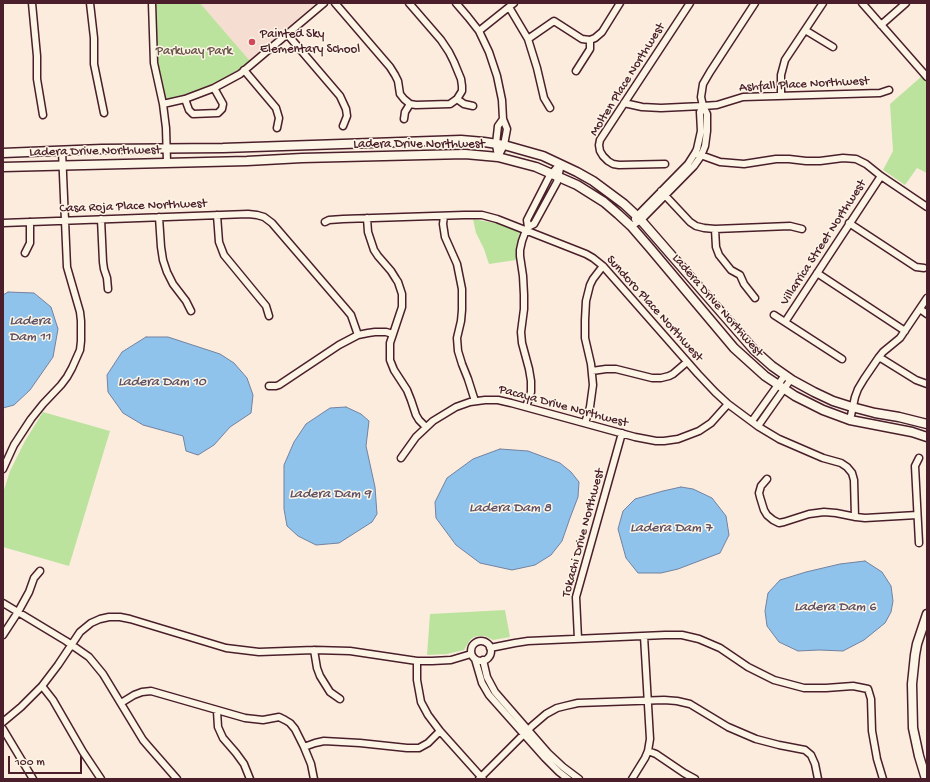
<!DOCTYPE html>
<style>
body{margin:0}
#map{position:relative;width:930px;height:782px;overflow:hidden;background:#fbecde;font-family:"Gochi Hand",sans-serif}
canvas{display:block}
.frame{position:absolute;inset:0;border:4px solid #4a1f2b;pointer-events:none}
.scale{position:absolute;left:8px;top:756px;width:74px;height:18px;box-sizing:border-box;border:2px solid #4a1f2b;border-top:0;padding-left:5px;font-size:12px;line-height:14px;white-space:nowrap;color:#4a1f2b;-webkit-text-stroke:3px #fcf5e5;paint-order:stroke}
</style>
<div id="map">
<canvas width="930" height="782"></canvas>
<div class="frame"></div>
<div class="scale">100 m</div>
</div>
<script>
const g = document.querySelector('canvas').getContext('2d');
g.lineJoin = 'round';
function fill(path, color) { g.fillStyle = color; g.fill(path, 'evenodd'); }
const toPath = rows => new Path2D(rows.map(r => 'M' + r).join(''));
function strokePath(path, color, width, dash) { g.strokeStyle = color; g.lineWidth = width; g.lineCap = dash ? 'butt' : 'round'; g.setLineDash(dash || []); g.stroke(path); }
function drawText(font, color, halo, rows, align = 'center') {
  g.font = font + ' "Gochi Hand",sans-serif'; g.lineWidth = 3; g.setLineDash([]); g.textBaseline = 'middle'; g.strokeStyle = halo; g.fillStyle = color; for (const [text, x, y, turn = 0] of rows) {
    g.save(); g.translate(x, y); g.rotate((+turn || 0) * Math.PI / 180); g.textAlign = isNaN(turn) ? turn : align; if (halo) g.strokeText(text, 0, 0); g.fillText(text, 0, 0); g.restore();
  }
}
fill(toPath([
 [200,3,316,3,250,61]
]), '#f6ddd2');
fill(toPath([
 [156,3,200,3,250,61,235,72,219,81,197,91,166,99,158,62],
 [922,76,927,82,927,173,917,168,905,185,883,170,893,151,890,104],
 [473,219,500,224,520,232,517,244,516,260,489,264,484,249,476,233],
 [43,412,110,431,69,566,3,547,3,493,10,471,25,441],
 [505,610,510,637,493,640,485,636,479,636,474,637,470,640,464,650,447,654,427,655,430,614]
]), '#bce39e');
const water = toPath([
 [8,292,34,293,51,307,58,329,53,357,30,390,14,405,3,408,3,295,8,292],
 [146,337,168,337,220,354,234,363,247,378,253,395,251,413,230,427,214,445,198,455,186,451,183,436,143,425,123,413,108,392,107,375,122,352,146,337],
 [346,407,361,414,369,421,366,446,375,487,377,514,372,522,339,543,316,545,298,536,287,526,284,509,284,465,294,442,306,424,330,408,346,407],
 [500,449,528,451,560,463,571,472,579,482,578,497,570,518,562,541,551,555,535,565,512,570,480,563,456,545,436,518,435,502,447,478,473,459,500,449],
 [681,487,693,489,712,498,726,516,729,535,720,553,678,569,661,573,638,573,626,558,618,529,623,511,635,499,663,491,681,487],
 [865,561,882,572,891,586,893,601,891,612,885,623,864,640,843,651,819,650,798,651,779,642,767,626,765,611,768,593,780,580,806,572,840,564,865,561]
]);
fill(water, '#8fc3ec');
strokePath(water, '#73819f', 1);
const minor = toPath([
 [32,3,37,56,37,79,43,115],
 [90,3,94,38,94,64,104,113],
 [152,3,154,63,163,104,166,128,167,162],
 [335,3,390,67,395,75,398,81,400,94,404,99,410,104,416,105,450,104,457,99,464,104,473,106],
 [409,3,441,40,449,52,454,62,461,79,462,86,462,91,457,99],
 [456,3,468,17,479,31,489,52,497,76,502,100,503,119,507,129,504,145,498,157],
 [862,3,927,77],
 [509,7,528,39,537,68,544,98,550,108],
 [881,25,906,3],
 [805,30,833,47],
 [479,31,514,3],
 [287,34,340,96,346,109,347,116,343,126],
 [528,39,554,21,582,39,590,40],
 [244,70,276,108,279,118,277,128],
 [576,71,590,49,590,40,595,38,602,32,620,3],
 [781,95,781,75,785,60,823,3],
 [185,99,189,110,193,114,218,113,222,109,223,104,214,88],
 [624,103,642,107,661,108,703,106,717,105,743,97,880,93,889,90],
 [163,104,185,99,214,88,240,74,324,3],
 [404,119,405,112,410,104],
 [695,153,720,162,744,164,776,159,789,159,806,161,820,161,843,158,856,159,866,164,881,176,927,207],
 [498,157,496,144,498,126,503,119],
 [665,164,619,165,613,164,608,161,603,156,600,151,599,145,600,140,690,3],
 [661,191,690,222,696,226,704,228,715,229,790,226,802,229],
 [217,215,219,242,224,255,266,306,269,316],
 [444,216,443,224,445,237,457,264,462,289,462,310,461,321,457,338,458,351,462,364,468,379,475,401],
 [159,217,161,247,163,260,167,272,173,284,186,301,191,311],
 [367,218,368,232,374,250,378,256,391,271,396,279,398,282,402,294,402,307,390,343,390,360,394,370,407,390,411,400,416,415,419,420,426,427],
 [101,219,103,262,104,269,107,278,108,289],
 [635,219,637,216,688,164,695,153,697,149,701,131,700,112,703,106],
 [325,222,329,220,343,219,464,215,482,215,497,219,586,254,593,258,603,266,698,374,715,392,728,404,759,427,779,439,823,458,841,463,847,467,852,473,854,480,855,517],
 [3,223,248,214,257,215,264,217,272,223,346,309,351,315,358,335],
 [849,223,916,267,924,268],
 [631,226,641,220,694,166,701,156,705,146,707,131,707,114,703,106,701,97,703,84,710,72,755,3],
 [528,227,527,220,549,177,560,164],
 [715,229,716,247,719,255,731,270,740,275,744,284,755,298],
 [25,253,30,243,30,222],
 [817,273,905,331],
 [920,309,927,314],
 [774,315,842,359],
 [785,322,881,176],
 [879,357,916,380,927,384],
 [592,371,606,369,616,369,652,378,661,378,669,376,673,374,687,362],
 [269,386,276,386,279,385,339,345,358,335,368,333,375,332,386,332,393,334],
 [526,407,531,392,531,381,529,369,522,343,521,332,524,309,524,295,523,276,520,256,520,250,522,241,526,230,528,227,534,224,557,182,561,164],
 [850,420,855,397,858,389,864,379,879,357,883,352,900,338,927,298],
 [752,421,785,375],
 [585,423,590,407,593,385,591,364,585,338,585,320,586,301,590,285,593,279,603,266],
 [758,426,791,379],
 [401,458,416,437,433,421,456,407,470,402,485,400,498,400,511,403,635,437,656,441,664,441,678,439,699,431,711,423,728,404],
 [919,458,915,466,919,543],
 [3,469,14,445,31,419,43,404,61,385,67,377,72,368,80,350,81,341,81,321,80,312,67,267,62,151],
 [767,479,761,486,759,493,760,497,764,510,767,515,773,520,779,523,784,522,809,514,824,512,836,513,856,517,865,518,917,515],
 [3,603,66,641,89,657,103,674,143,740,149,747,177,779],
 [3,635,18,612,29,592,34,578,40,571],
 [578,639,576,597,622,433],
 '471 651a10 10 0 1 1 20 0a10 10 0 1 1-20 0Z',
 [490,648,515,643,528,641,665,635,682,635,699,639,720,648,748,667,774,680,804,688,826,688,853,686,868,689,871,699,872,731,877,759,883,779],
 [314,650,317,668,320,676,330,692,340,699],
 [475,659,482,683,489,695,545,758,559,772,568,779],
 [483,660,487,677,495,692,548,753,563,767,579,779],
 [417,661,417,680,421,702,428,715,440,731,483,779],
 [42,686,53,700,83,752,101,779],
 [121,703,134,695,142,692,151,691,245,718,263,720,279,717,285,720,290,723,295,729,304,747,311,764,314,779],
 [217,711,218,727,223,738,236,753,244,764,250,779],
 [3,722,21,707,42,686,58,665,80,632,91,623,100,619,109,617,120,617,130,619,226,648,259,652,314,650,350,651,417,661,432,661,451,660,471,654],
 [3,729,33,779],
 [304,747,315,743,324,741,360,743,407,748,419,748,428,743,440,731],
 [648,751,656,754,684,773,695,779],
 [479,779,532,726,546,714,557,708,565,706,578,703,664,700,677,701,690,704,728,727,756,739,779,745,805,750,811,755,815,764,818,779],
 [632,779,645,758,648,751,650,739,644,636]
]);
const major = toPath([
 [3,153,102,149,223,148,461,140,484,142,504,145,543,156,577,172,593,181,624,204,639,218,754,350,772,366,792,380,814,392,833,401,852,407,875,413,899,417,927,424],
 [3,167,247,161,302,158,465,154,498,157,536,167,577,185,604,202,618,214,631,226,650,248,734,348,765,376,795,396,823,410,850,420,912,432,927,437],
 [926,779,919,756,913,728,912,684,915,655,917,644,927,614]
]);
strokePath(minor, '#4a1f2b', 9);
strokePath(major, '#4a1f2b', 11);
strokePath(minor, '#fcf5e5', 6);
strokePath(major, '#fcf5e5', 8);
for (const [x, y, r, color] of [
 [252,42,4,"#d1495b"]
]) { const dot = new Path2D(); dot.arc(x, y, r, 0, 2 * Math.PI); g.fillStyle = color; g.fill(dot); strokePath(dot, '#fcf5e5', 1.5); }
drawText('13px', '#4a1f2b', '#fcf5e5', [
 ["Painted Sky",260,35],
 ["Elementary School",260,50]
], 'left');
drawText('13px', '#665048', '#fcf5e5', [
 ["Parkway Park",194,52]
]);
drawText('13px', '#4a1f2b', '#fcf5e5', [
 ["Molten Place Northwest",628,80,-58],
 ["Ashfall Place Northwest",804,85,-3],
 ["Ladera Drive Northwest",419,145],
 ["Ladera Drive Northwest",95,152,-1],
 ["Casa Roja Place Northwest",133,207,-2],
 ["Villarrica Street Northwest",824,243,-57],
 ["Ladera Drive Northwest",717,306,49],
 ["Sundoro Place Northwest",654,309,48],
 ["Pacaya Drive Northwest",563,407,15],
 ["Tokachi Drive Northwest",584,533,-75]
]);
drawText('italic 14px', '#5f5065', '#fcf5e5', [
 ["Ladera",30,322],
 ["Dam 11",30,338],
 ["Ladera Dam 10",162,383],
 ["Ladera Dam 9",330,495],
 ["Ladera Dam 8",510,509],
 ["Ladera Dam 7",671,529],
 ["Ladera Dam 6",835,608]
]);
</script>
